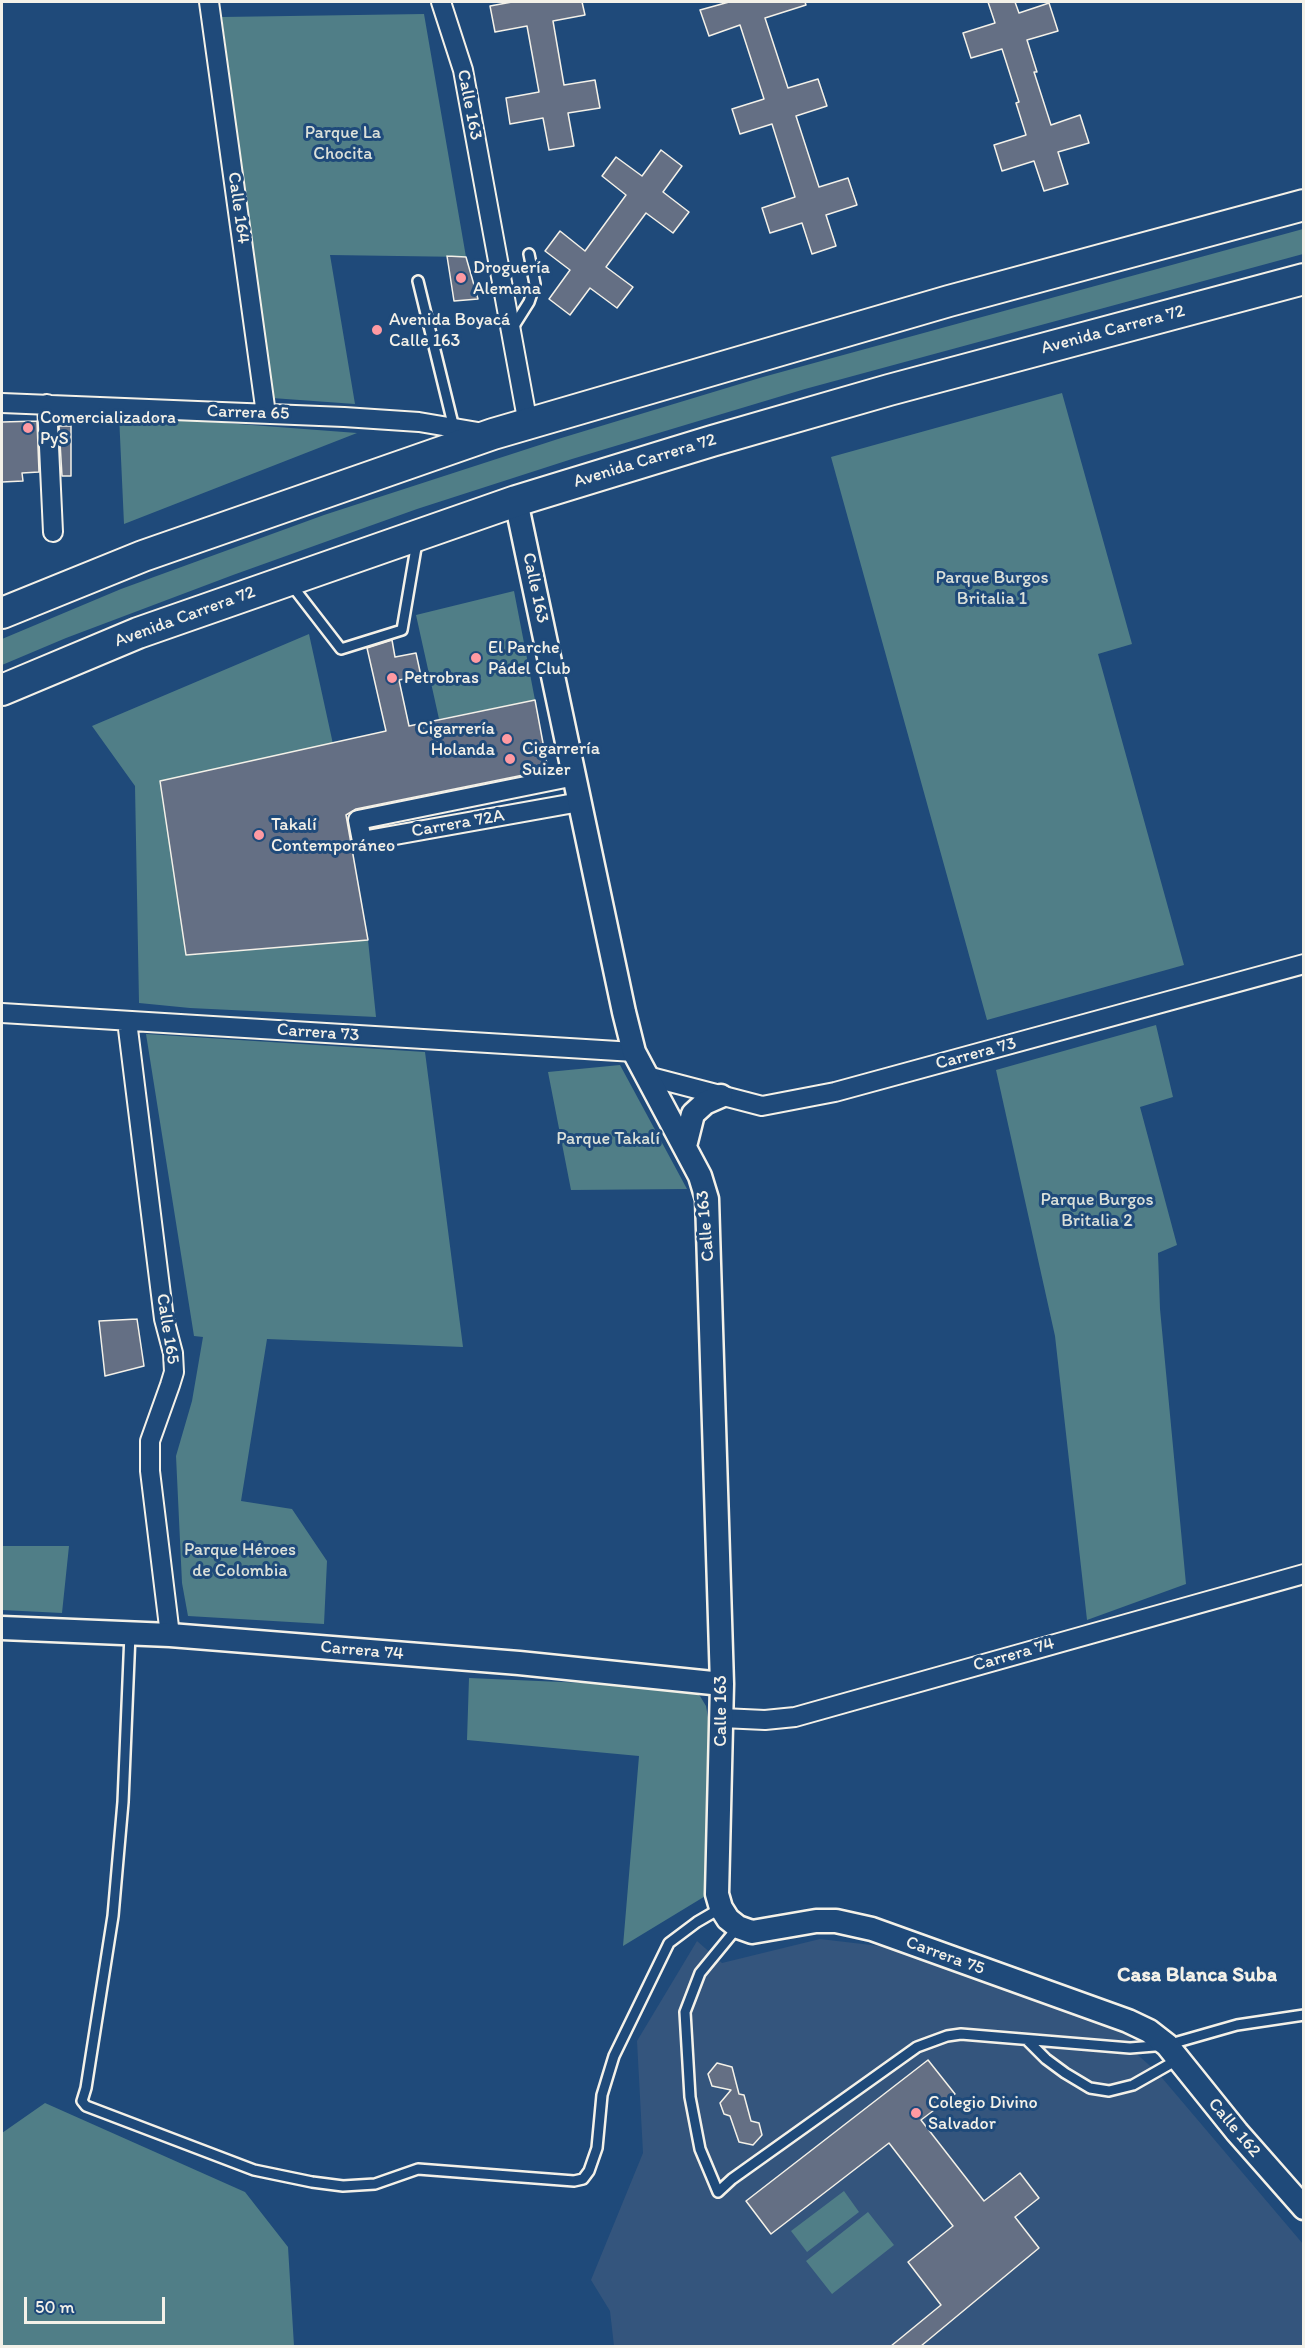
<!DOCTYPE html>
<meta charset="utf-8">
<style>
body{margin:0}
#map{position:relative;width:1305px;height:2348px;overflow:hidden;background:#1f4a7a;font-family:Itim,sans-serif}
canvas{display:block}
.frame{position:absolute;inset:0;border:3px solid #f4f1e8;pointer-events:none}
.scale{position:absolute;left:24px;top:2297px;width:141px;height:27px;box-sizing:border-box;border:3px solid #f4f1e8;border-top:0;padding-left:8px;font-size:18px;line-height:21px;white-space:nowrap;color:#f4f1e8;-webkit-text-stroke:4px #1f4a7a;paint-order:stroke}
</style>
<div id="map">
<canvas width="1305" height="2348"></canvas>
<div class="frame"></div>
<div class="scale">50 m</div>
</div>
<script>
const g = document.querySelector('canvas').getContext('2d');
g.lineJoin = 'round';
function fill(path, color) { g.fillStyle = color; g.fill(path, 'evenodd'); }
const toPath = rows => new Path2D(rows.map(r => 'M' + r).join(''));
function strokePath(path, color, width, dash) { g.strokeStyle = color; g.lineWidth = width; g.lineCap = dash ? 'butt' : 'round'; g.setLineDash(dash || []); g.stroke(path); }
function drawText(font, color, halo, rows, align = 'center') {
  g.font = font + ' Itim,sans-serif'; g.lineWidth = 6; g.setLineDash([]); g.textBaseline = 'middle'; g.strokeStyle = halo; g.fillStyle = color; for (const [text, x, y, turn = 0] of rows) {
    g.save(); g.translate(x, y); g.rotate((+turn || 0) * Math.PI / 180); g.textAlign = isNaN(turn) ? turn : align; if (halo) g.strokeText(text, 0, 0); g.fillText(text, 0, 0); g.restore();
  }
}
fill(toPath([
 [820,1939,905,1949,1131,2034,1130,2048,1157,2072,1303,2244,1303,2346,614,2346,610,2311,591,2280,643,2153,637,2041,697,1941,722,1963]
]), '#34557d');
fill(toPath([
 [424,14,466,257,330,255,355,404,272,398,222,17],
 [1303,229,1303,254,805,389,572,459,417,509,233,575,66,638,2,665,2,639,121,589,324,515,558,439,763,377],
 [1062,393,1132,644,1098,654,1184,965,987,1020,831,457],
 [119,415,357,433,124,524],
 [514,591,535,700,439,719,416,615],
 [309,634,333,744,187,955,368,940,376,1017,190,1008,139,1003,135,786,92,726],
 [1156,1025,1173,1097,1140,1107,1177,1245,1158,1253,1160,1309,1186,1584,1087,1620,1055,1336,996,1070],
 [146,1034,425,1052,463,1347,267,1339,241,1501,292,1509,327,1561,324,1624,188,1616,182,1583,176,1456,192,1401,203,1337,194,1336],
 [620,1065,687,1189,571,1190,548,1072],
 [2,1546,69,1546,62,1613,2,1610],
 [469,1678,678,1687,690,1689,700,1696,706,1706,709,1723,707,1895,623,1946,639,1756,467,1740],
 [45,2103,245,2192,288,2247,294,2346,2,2346,2,2133],
 [844,2191,859,2212,807,2252,791,2231],
 [868,2212,894,2245,832,2294,806,2261]
]), '#507e87');
const building = toPath([
 [512,2,582,2,585,15,553,21,564,85,595,80,600,108,568,113,574,146,549,150,543,118,510,124,506,98,539,92,527,26,495,32,490,6,512,2],
 [729,2,805,2,806,5,765,18,788,88,818,79,827,106,796,116,819,187,848,178,857,205,826,215,836,246,812,254,802,223,770,233,762,208,795,197,772,124,740,134,732,109,764,99,740,25,709,36,700,10,729,2],
 [988,2,1015,2,1019,13,1049,3,1058,31,1027,40,1037,72,1034,72,1051,125,1080,115,1089,143,1058,152,1068,184,1044,191,1034,161,1002,171,994,145,1026,135,1016,103,1019,102,1002,49,971,58,963,33,995,23,988,2],
 [661,150,682,166,663,192,689,212,673,233,646,213,606,267,633,287,617,308,590,288,570,315,549,299,570,270,545,251,560,231,585,251,626,195,602,176,616,157,642,176,661,150],
 [447,256,466,257,478,299,454,301,447,256],
 [37,421,39,472,22,473,23,481,2,482,2,422,37,421],
 [59,426,71,426,71,476,62,476,59,426],
 [392,640,395,657,416,653,421,676,399,680,409,726,535,700,548,770,356,809,346,815,368,940,186,955,160,781,386,731,367,648,392,640],
 [137,1319,144,1366,105,1376,99,1321,137,1319],
 [928,2060,955,2094,921,2120,984,2201,1020,2173,1039,2198,1015,2217,1039,2248,921,2346,891,2346,941,2305,908,2262,953,2226,889,2143,771,2234,746,2201,928,2060],
 [717,2063,732,2067,739,2094,744,2095,751,2121,759,2123,762,2135,753,2145,739,2142,730,2116,724,2114,720,2103,731,2090,712,2086,708,2074,717,2063]
]);
fill(building, '#646f84');
strokePath(building, '#f4f1e8', 1.5);
const service = toPath([
 [418,281,454,428],
 [512,329,529,302,535,284,529,254],
 [290,583,341,649,402,630,417,542],
 [130,1634,123,1802,113,1916,86,2088,82,2101,86,2106,254,2170,312,2182,343,2186,375,2184,418,2169,574,2181,583,2179,589,2171,597,2148,602,2095,614,2056,669,1943,697,1922,721,1908],
 [737,1928,700,1973,685,2012,690,2097,700,2149,718,2192,732,2179,917,2047,947,2036,961,2034,1130,2048,1167,2045,1237,2025,1304,2015],
 [1027,2040,1046,2059,1065,2073,1090,2088,1109,2091,1133,2085,1177,2060]
]);
const minor = toPath([
 [209,2,266,414],
 [441,2,463,70,528,424],
 [2,403,344,417,419,422,484,433],
 [47,404,53,532],
 [575,776,358,820,362,841,580,802],
 [2,1013,634,1052],
 [127,1021,164,1319,173,1353,174,1372,170,1385,150,1441,150,1471,170,1635],
 [647,1076,762,1106,835,1092,1304,964],
 [722,1718,765,1720,795,1717,1304,1574]
]);
const tertiary = toPath([
 [516,501,624,1012,634,1052,700,1176,707,1199,722,1684,717,1894,721,1908,728,1919,738,1927,752,1932,816,1921,836,1921,872,1929,1128,2021,1149,2031,1167,2045,1237,2132,1304,2208],
 [685,1146,693,1114,705,1103,721,1096],
 [2,1628,170,1635,519,1663,722,1684]
]);
const trunk = toPath([
 [2,613,143,556,493,434,949,301,1304,205],
 [2,690,138,633,516,501,712,441,889,390,1304,279]
]);
strokePath(service, '#f4f1e8', 14);
strokePath(minor, '#f4f1e8', 22);
strokePath(tertiary, '#f4f1e8', 27);
strokePath(trunk, '#f4f1e8', 34);
strokePath(service, '#1f4a7a', 9);
strokePath(minor, '#1f4a7a', 18);
strokePath(tertiary, '#1f4a7a', 22);
strokePath(trunk, '#1f4a7a', 30);
for (const [x, y, r, color] of [
 [461,278,6,"#ff9aa2"],
 [377,330,6,"#ff9aa2"],
 [28,428,6,"#ff9aa2"],
 [476,658,6,"#ff9aa2"],
 [392,678,6,"#ff9aa2"],
 [507,739,6,"#ff9aa2"],
 [510,759,6,"#ff9aa2"],
 [259,835,6,"#ff9aa2"],
 [916,2113,6,"#ff9aa2"]
]) { const dot = new Path2D(); dot.arc(x, y, r, 0, 2 * Math.PI); g.fillStyle = color; g.fill(dot); strokePath(dot, '#1f4a7a', 2); }
drawText('18px', '#f4f1e8', '#1f4a7a', [
 ["Calle 163",469,105,79],
 ["Calle 164",238,208,82],
 ["Avenida Carrera 72",1113,330,-15],
 ["Carrera 65",248,413,2],
 ["Avenida Carrera 72",645,461,-17],
 ["Calle 163",535,588,78],
 ["Avenida Carrera 72",185,617,-20],
 ["Carrera 72A",458,824,-10],
 ["Carrera 73",318,1033,4],
 ["Carrera 73",976,1054,-15],
 ["Calle 163",706,1226,-95],
 ["Calle 165",167,1329,81],
 ["Carrera 74",362,1651,5],
 ["Carrera 74",1014,1655,-16],
 ["Calle 163",721,1711,-90],
 ["Carrera 75",945,1956,20],
 ["Calle 162",1234,2128,50]
]);
drawText('18px', '#dbe0d9', '#1f4a7a', [
 ["Parque La",343,133],
 ["Chocita",343,154],
 ["Parque Burgos",992,578],
 ["Britalia 1",992,599],
 ["Parque Takalí",608,1139],
 ["Parque Burgos",1097,1200],
 ["Britalia 2",1097,1221],
 ["Parque Héroes",240,1550],
 ["de Colombia",240,1571]
]);
drawText('18px', '#f4f1e8', '#1f4a7a', [
 ["Droguería",473,268],
 ["Alemana",473,289],
 ["Avenida Boyacá",389,320],
 ["Calle 163",389,341],
 ["Comercializadora",40,418],
 ["PyS",40,439],
 ["El Parche",488,648],
 ["Pádel Club",488,669],
 ["Petrobras",404,678],
 ["Cigarrería",495,729,"right"],
 ["Holanda",495,750,"right"],
 ["Cigarrería",522,749],
 ["Suizer",522,770],
 ["Takalí",271,825],
 ["Contemporáneo",271,846],
 ["Colegio Divino",928,2103],
 ["Salvador",928,2124]
], 'left');
drawText('bold 21px', '#f4f1e8', '#1f4a7a', [
 ["Casa Blanca Suba",1197,1976]
]);
</script>
